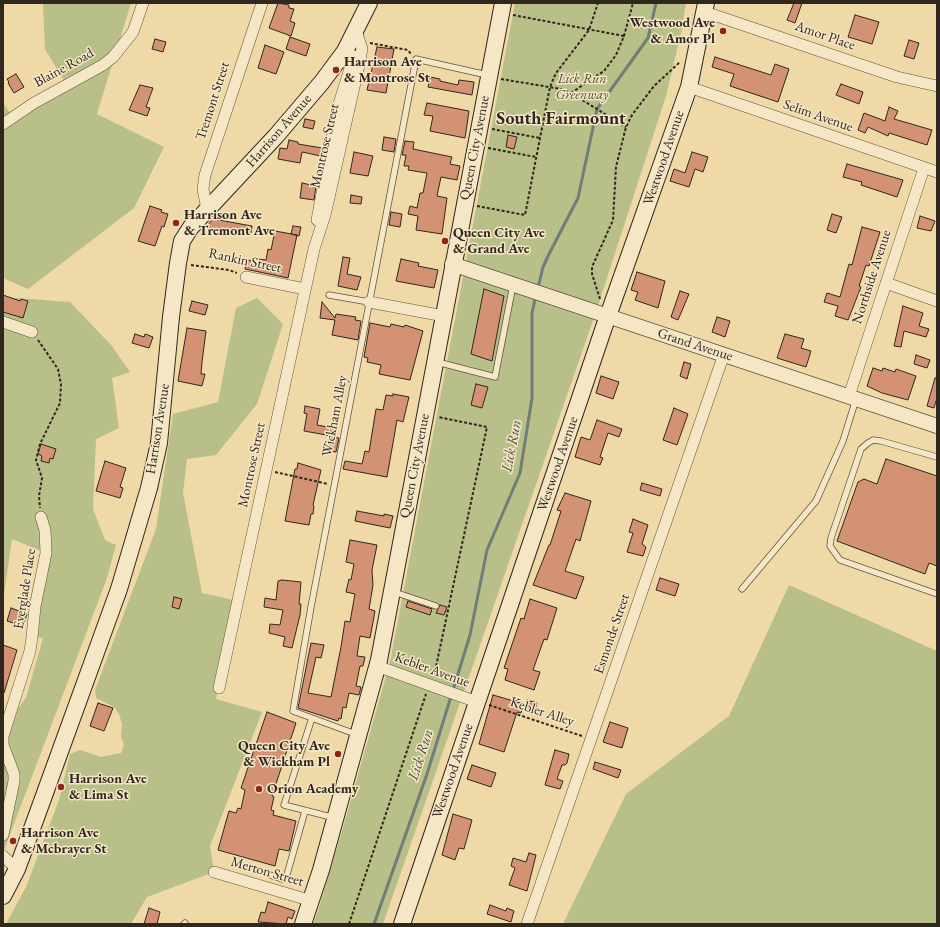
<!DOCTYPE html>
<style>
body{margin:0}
#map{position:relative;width:940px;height:927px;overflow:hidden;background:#efd9a7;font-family:"EB Garamond",serif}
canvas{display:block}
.frame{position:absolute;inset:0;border:4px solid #30271f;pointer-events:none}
</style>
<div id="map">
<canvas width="940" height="927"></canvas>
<div class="frame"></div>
</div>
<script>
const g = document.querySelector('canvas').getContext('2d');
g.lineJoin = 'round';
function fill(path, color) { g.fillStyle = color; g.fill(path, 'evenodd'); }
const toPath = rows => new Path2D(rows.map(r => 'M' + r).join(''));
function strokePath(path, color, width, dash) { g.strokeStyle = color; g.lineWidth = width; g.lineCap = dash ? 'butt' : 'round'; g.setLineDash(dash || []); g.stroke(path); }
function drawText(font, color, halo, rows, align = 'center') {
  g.font = font + ' "EB Garamond",serif'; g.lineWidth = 3; g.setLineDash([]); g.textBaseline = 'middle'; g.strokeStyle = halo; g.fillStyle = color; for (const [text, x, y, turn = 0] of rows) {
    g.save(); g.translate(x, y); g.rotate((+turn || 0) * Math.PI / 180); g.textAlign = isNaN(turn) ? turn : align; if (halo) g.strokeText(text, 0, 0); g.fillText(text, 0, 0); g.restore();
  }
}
fill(toPath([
 [57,3,131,3,97,114,164,147,134,208,28,289,3,278,3,103,13,117,66,84,45,49,43,4],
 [515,3,686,3,681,33,666,96,596,312,383,924,313,924,320,904,347,814,390,662],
 [3,297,70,302,111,345,130,372,112,378,119,428,96,439,93,509,105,540,116,545,107,578,3,853,3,717,8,721,26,698,43,638,32,637,46,553,12,539,3,601],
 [257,298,283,324,257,404,216,455,187,459,183,493,202,593,238,601,216,699,262,712,210,846,214,872,147,897,131,924,6,924,26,887,59,800,70,754,80,750,101,757,121,753,124,745,121,736,122,724,119,714,114,707,96,698,95,690,156,529,173,414,218,402,236,308],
 [789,585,937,651,937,924,563,924,626,794,729,716]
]), '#b8bf88');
strokePath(toPath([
 [538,288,543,267,549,254,578,198,597,109,648,38,656,3],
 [374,924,427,774,470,635,487,550,520,473,532,398,532,313,536,295]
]), '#717e77', 3);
const building = toPath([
 [278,3,289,5,289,8,294,9,290,21,295,23,291,36,269,28,278,3],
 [794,3,802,3,795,23,787,20,794,3],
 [855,15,879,22,872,44,848,37,855,15],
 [290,37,310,44,306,56,286,49,290,37],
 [155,39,166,42,163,52,152,49,155,39],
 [909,40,919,43,914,59,904,56,909,40],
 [265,45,284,52,276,74,258,68,265,45],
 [377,47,394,49,386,93,367,90,377,47],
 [715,57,771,75,775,64,789,69,778,102,730,86,734,74,712,67,715,57],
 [16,74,24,87,14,93,8,83,9,82,7,79,16,74],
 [430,77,440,79,440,81,458,85,459,80,474,82,472,95,428,87,430,77],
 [841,84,863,92,859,104,836,95,841,84],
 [140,85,153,88,146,107,150,108,147,116,129,110,140,85],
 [427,103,469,111,465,138,430,131,433,116,424,115,427,103],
 [889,107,898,111,894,119,932,130,927,145,889,133,888,136,868,127,865,133,858,130,864,113,885,121,889,107],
 [305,119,315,121,313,129,303,127,305,119],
 [508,135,517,137,514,149,506,147,508,135],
 [384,137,396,139,394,152,382,150,384,137],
 [289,140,298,142,298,144,322,148,321,156,302,152,300,163,278,159,280,148,287,149,289,140],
 [405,141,414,142,413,149,452,157,450,164,460,166,457,180,441,177,437,196,447,198,442,234,416,230,418,216,408,214,410,206,417,208,420,193,423,193,427,173,408,170,409,166,404,166,406,155,402,155,405,141],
 [354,152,373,156,368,176,350,173,354,152],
 [692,152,708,157,703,172,695,169,689,187,670,181,674,169,685,173,692,152],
 [847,164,903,180,897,197,861,185,862,182,843,177,847,164],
 [302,183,316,186,314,200,300,198,302,183],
 [351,195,362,197,361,204,350,203,351,195],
 [150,206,162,210,161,212,168,214,164,227,162,226,155,246,138,241,150,206],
 [391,212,402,214,400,227,389,225,391,212],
 [832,214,842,217,836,233,827,230,832,214],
 [920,216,935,221,931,231,917,228,920,216],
 [213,219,252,226,251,233,227,229,227,232,206,227,213,219],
 [293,226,301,227,299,236,291,234,293,226],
 [862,227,880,232,869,266,866,265,859,286,861,287,848,320,835,316,838,306,824,302,827,293,840,297,849,264,852,265,862,227],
 [275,231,297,235,288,278,245,269,247,260,258,262,258,259,266,260,268,249,271,250,275,231],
 [343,257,350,258,347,274,361,277,357,290,338,286,343,257],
 [401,259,419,263,418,266,438,270,434,288,396,281,401,259],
 [637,272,665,281,658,308,635,300,638,292,631,290,637,272],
 [484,289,504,296,492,361,471,354,484,289],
 [680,291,689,294,678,320,671,317,680,291],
 [3,295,20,301,21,299,28,301,23,318,3,312,3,295],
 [192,301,208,305,205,315,189,311,192,301],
 [322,302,335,318,336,314,356,317,355,320,361,321,358,340,332,335,335,320,320,318,322,302],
 [903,306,923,313,919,326,929,329,926,337,904,331,901,347,894,346,903,306],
 [717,317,730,321,725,337,712,332,717,317],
 [370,323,390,327,391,324,404,327,405,325,423,331,410,380,379,374,381,365,367,362,368,358,364,357,370,323],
 [187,328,206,331,202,362,201,374,205,374,202,386,178,381,187,328],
 [135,334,144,337,145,334,153,337,149,348,132,343,135,334],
 [785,334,804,339,801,348,811,351,806,367,777,358,785,334],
 [916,355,930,360,927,368,914,364,916,355],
 [684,362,691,364,687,379,680,376,684,362],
 [873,368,882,371,883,368,895,372,896,369,916,376,908,400,882,393,867,386,873,368],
 [601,376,619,382,613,399,596,393,601,376],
 [935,378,937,378,937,398,934,408,927,406,935,378],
 [476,384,488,387,482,408,471,405,476,384],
 [393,394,409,397,403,422,397,420,387,477,343,469,345,461,362,464,365,451,369,452,376,409,383,410,386,395,393,396,393,394],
 [305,406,320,409,317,425,333,428,332,436,304,431,307,414,304,413,305,406],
 [674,408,688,414,677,445,663,440,674,408],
 [597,420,622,429,619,437,608,433,600,457,603,458,600,465,575,457,581,437,590,440,597,420],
 [331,437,339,438,336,452,328,451,331,437],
 [41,444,56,449,53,459,50,458,49,463,41,461,42,456,38,454,41,444],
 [886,459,937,476,937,566,929,563,925,574,837,541,858,482,864,479,877,484,886,459],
 [105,461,126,468,120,487,123,488,120,498,96,491,105,461],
 [298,463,321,470,313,505,314,506,313,514,311,514,309,525,285,521,295,469,297,469,298,463],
 [642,483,662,489,660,496,640,490,642,483],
 [565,493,591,501,580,541,576,539,565,571,584,577,576,599,533,585,549,545,550,545,561,511,557,510,565,493],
 [357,511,384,516,384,514,393,516,390,528,355,521,357,511],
 [633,519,648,525,642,544,646,547,643,556,627,552,633,533,629,532,633,519],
 [350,540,377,545,372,570,373,585,369,609,375,611,370,638,360,636,357,656,365,657,363,666,360,666,356,686,361,687,359,695,349,693,346,708,343,707,341,719,339,718,338,721,298,708,311,643,324,645,321,658,316,657,308,693,331,697,341,647,345,621,350,622,355,594,346,592,349,579,351,580,354,564,346,562,350,540],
 [660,578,679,584,675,596,656,590,660,578],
 [282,580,301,582,299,604,301,604,300,615,292,648,283,646,285,637,269,633,270,624,280,625,283,610,264,607,265,598,276,600,278,581,282,580],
 [174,597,182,599,179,609,172,607,174,597],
 [530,599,557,608,547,640,544,639,533,670,540,672,534,690,505,680,508,669,504,668,521,618,524,619,530,599],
 [408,601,432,609,430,615,406,607,408,601],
 [440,605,447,607,444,615,436,613,440,605],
 [11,608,27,614,23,626,7,621,11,608],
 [3,645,17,650,4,693,3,693,3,645],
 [493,695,524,704,521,713,517,712,504,752,479,744,493,695],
 [527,700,537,703,534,713,524,710,527,700],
 [98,703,113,708,104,731,90,726,98,703],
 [267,712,296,723,272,796,274,797,271,810,274,811,273,815,296,821,289,851,279,849,275,866,218,850,229,811,236,813,238,808,241,809,245,790,241,788,267,712],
 [610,722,628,728,622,748,603,742,610,722],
 [555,750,569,754,567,763,565,765,562,765,557,779,563,781,560,789,545,785,555,750],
 [595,762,621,770,618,778,593,769,595,762],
 [472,765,496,773,491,787,467,779,472,765],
 [453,814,472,820,464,849,459,848,455,860,442,855,453,814],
 [529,853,536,855,527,891,509,885,515,868,511,866,513,858,526,862,529,853],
 [268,902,295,911,292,919,288,917,286,924,258,922,261,912,265,913,268,902],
 [490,905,506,911,507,908,514,911,511,922,487,914,490,905],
 [149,908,160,912,157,924,144,924,149,908]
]);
fill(building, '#d49274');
strokePath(building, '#30271f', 1);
const service = toPath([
 [329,295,369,302],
 [437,362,495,377,513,285],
 [937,457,881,441,873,440,868,443,861,449,831,538,830,546,840,560,937,594],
 [742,589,816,501,843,441,856,399],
 [394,592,436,606],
 [312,718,284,805,335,818],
 [358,735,293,711,311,607,416,59,487,75],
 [270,875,282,879,286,878,305,811],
 [184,924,185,923]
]);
const minor = toPath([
 [705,12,897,77,937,86],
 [689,87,937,172],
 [3,124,34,103,103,65,113,57,133,32,143,3],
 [207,210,203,189,205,175,262,3],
 [317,220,338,107,354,56],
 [246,277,305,289],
 [886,283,937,301],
 [369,302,444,316],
 [3,322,32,332],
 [849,396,924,168],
 [377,666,477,702],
 [219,688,314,249,325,215,359,65,362,49,356,31],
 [3,835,14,781,14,774,3,745,3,736,30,651,32,637,35,607,46,553,45,530,41,517],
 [3,856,17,869],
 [214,872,312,901],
 [527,924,724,354]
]);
const tertiary = toPath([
 [452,264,937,426]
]);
const secondary = toPath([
 [3,896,17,869,37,815,119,589,149,488,159,443,171,317,178,263,182,241,191,227,276,136,322,82,345,51,369,3],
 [303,924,321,870,379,660,503,3],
 [402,924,603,330,689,87,706,3]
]);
strokePath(service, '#605441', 7);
strokePath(minor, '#605441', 12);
strokePath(tertiary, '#605441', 16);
strokePath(secondary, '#30271f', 18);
strokePath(toPath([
 [513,15,624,36],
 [370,43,408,50,411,54],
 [501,79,561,89,571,93,626,127],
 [571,93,604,71,616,55,624,36,633,3],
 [492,129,540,138],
 [488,148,536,157],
 [477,206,525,215,550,87,556,73,589,30,598,3],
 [191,265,229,270,237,273],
 [600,299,592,274,592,267,613,220,616,167,626,127,632,115,654,86,680,62],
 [38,340,58,369,61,384,60,403,40,444,36,460,42,478,39,496,40,508],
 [275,472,328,484],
 [434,676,487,427,438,417],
 [489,705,582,736],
 [349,924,426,694]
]), '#30271f', 2, [3, 2]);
strokePath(service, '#f5e6c6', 5.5);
strokePath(minor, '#f5e6c6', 11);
strokePath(tertiary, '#f5e6c6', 14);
strokePath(secondary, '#f5e6c6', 16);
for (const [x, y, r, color] of [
 [723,31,4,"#8f2418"],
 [336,70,4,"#8f2418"],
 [176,223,4,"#8f2418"],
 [445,241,4,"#8f2418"],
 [338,754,4,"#8f2418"],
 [61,787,4,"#8f2418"],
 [259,789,4,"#8f2418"],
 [13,841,4,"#8f2418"]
]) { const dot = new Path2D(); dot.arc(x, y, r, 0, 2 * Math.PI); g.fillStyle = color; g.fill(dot); strokePath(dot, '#f5e6c6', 1.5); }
drawText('bold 14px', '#30271f', '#f5e6c6', [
 ["Westwood Ave",715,23,"right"],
 ["& Amor Pl",715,39,"right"],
 ["Harrison Ave",344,62],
 ["& Montrose St",344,78],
 ["Harrison Ave",184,215],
 ["& Tremont Ave",184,231],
 ["Queen City Ave",453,233],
 ["& Grand Ave",453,249],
 ["Queen City Ave",330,746,"right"],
 ["& Wickham Pl",330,762,"right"],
 ["Harrison Ave",69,779],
 ["& Lima St",69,795],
 ["Orion Academy",267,789],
 ["Harrison Ave",21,833],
 ["& Mcbrayer St",21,849]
], 'left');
drawText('14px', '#30271f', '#f5e6c6', [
 ["Amor Place",825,36,19],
 ["Blaine Road",64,68,-29],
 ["Tremont Street",213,101,-72],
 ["Selim Avenue",818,116,19],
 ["Harrison Avenue",279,131,-49],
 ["Montrose Street",325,146,-77],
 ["Queen City Avenue",475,148,-79],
 ["Westwood Avenue",664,158,-71],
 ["Rankin Street",245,261,12],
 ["Northside Avenue",872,277,-72],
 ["Grand Avenue",695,345,18],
 ["Wickham Alley",335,416,-79],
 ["Harrison Avenue",158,429,-81],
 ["Westwood Avenue",558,464,-71],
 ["Montrose Street",252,465,-78],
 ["Queen City Avenue",415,466,-79],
 ["Everglade Place",25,589,-81],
 ["Esmonde Street",612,634,-71],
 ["Kebler Avenue",432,670,20],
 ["Kebler Alley",542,712,18],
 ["Westwood Avenue",453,771,-71],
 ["Merton Street",267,872,16]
]);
drawText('italic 14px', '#524d39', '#f5e6c6', [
 ["Lick Run",582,79],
 ["Greenway",582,95]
]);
drawText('italic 15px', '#4b4b44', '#f5e6c6', [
 ["Lick Run",512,446,-79],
 ["Lick Run",421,755,-72]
]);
drawText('bold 18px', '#30271f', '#f5e6c6', [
 ["South Fairmount",561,119]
]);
</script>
